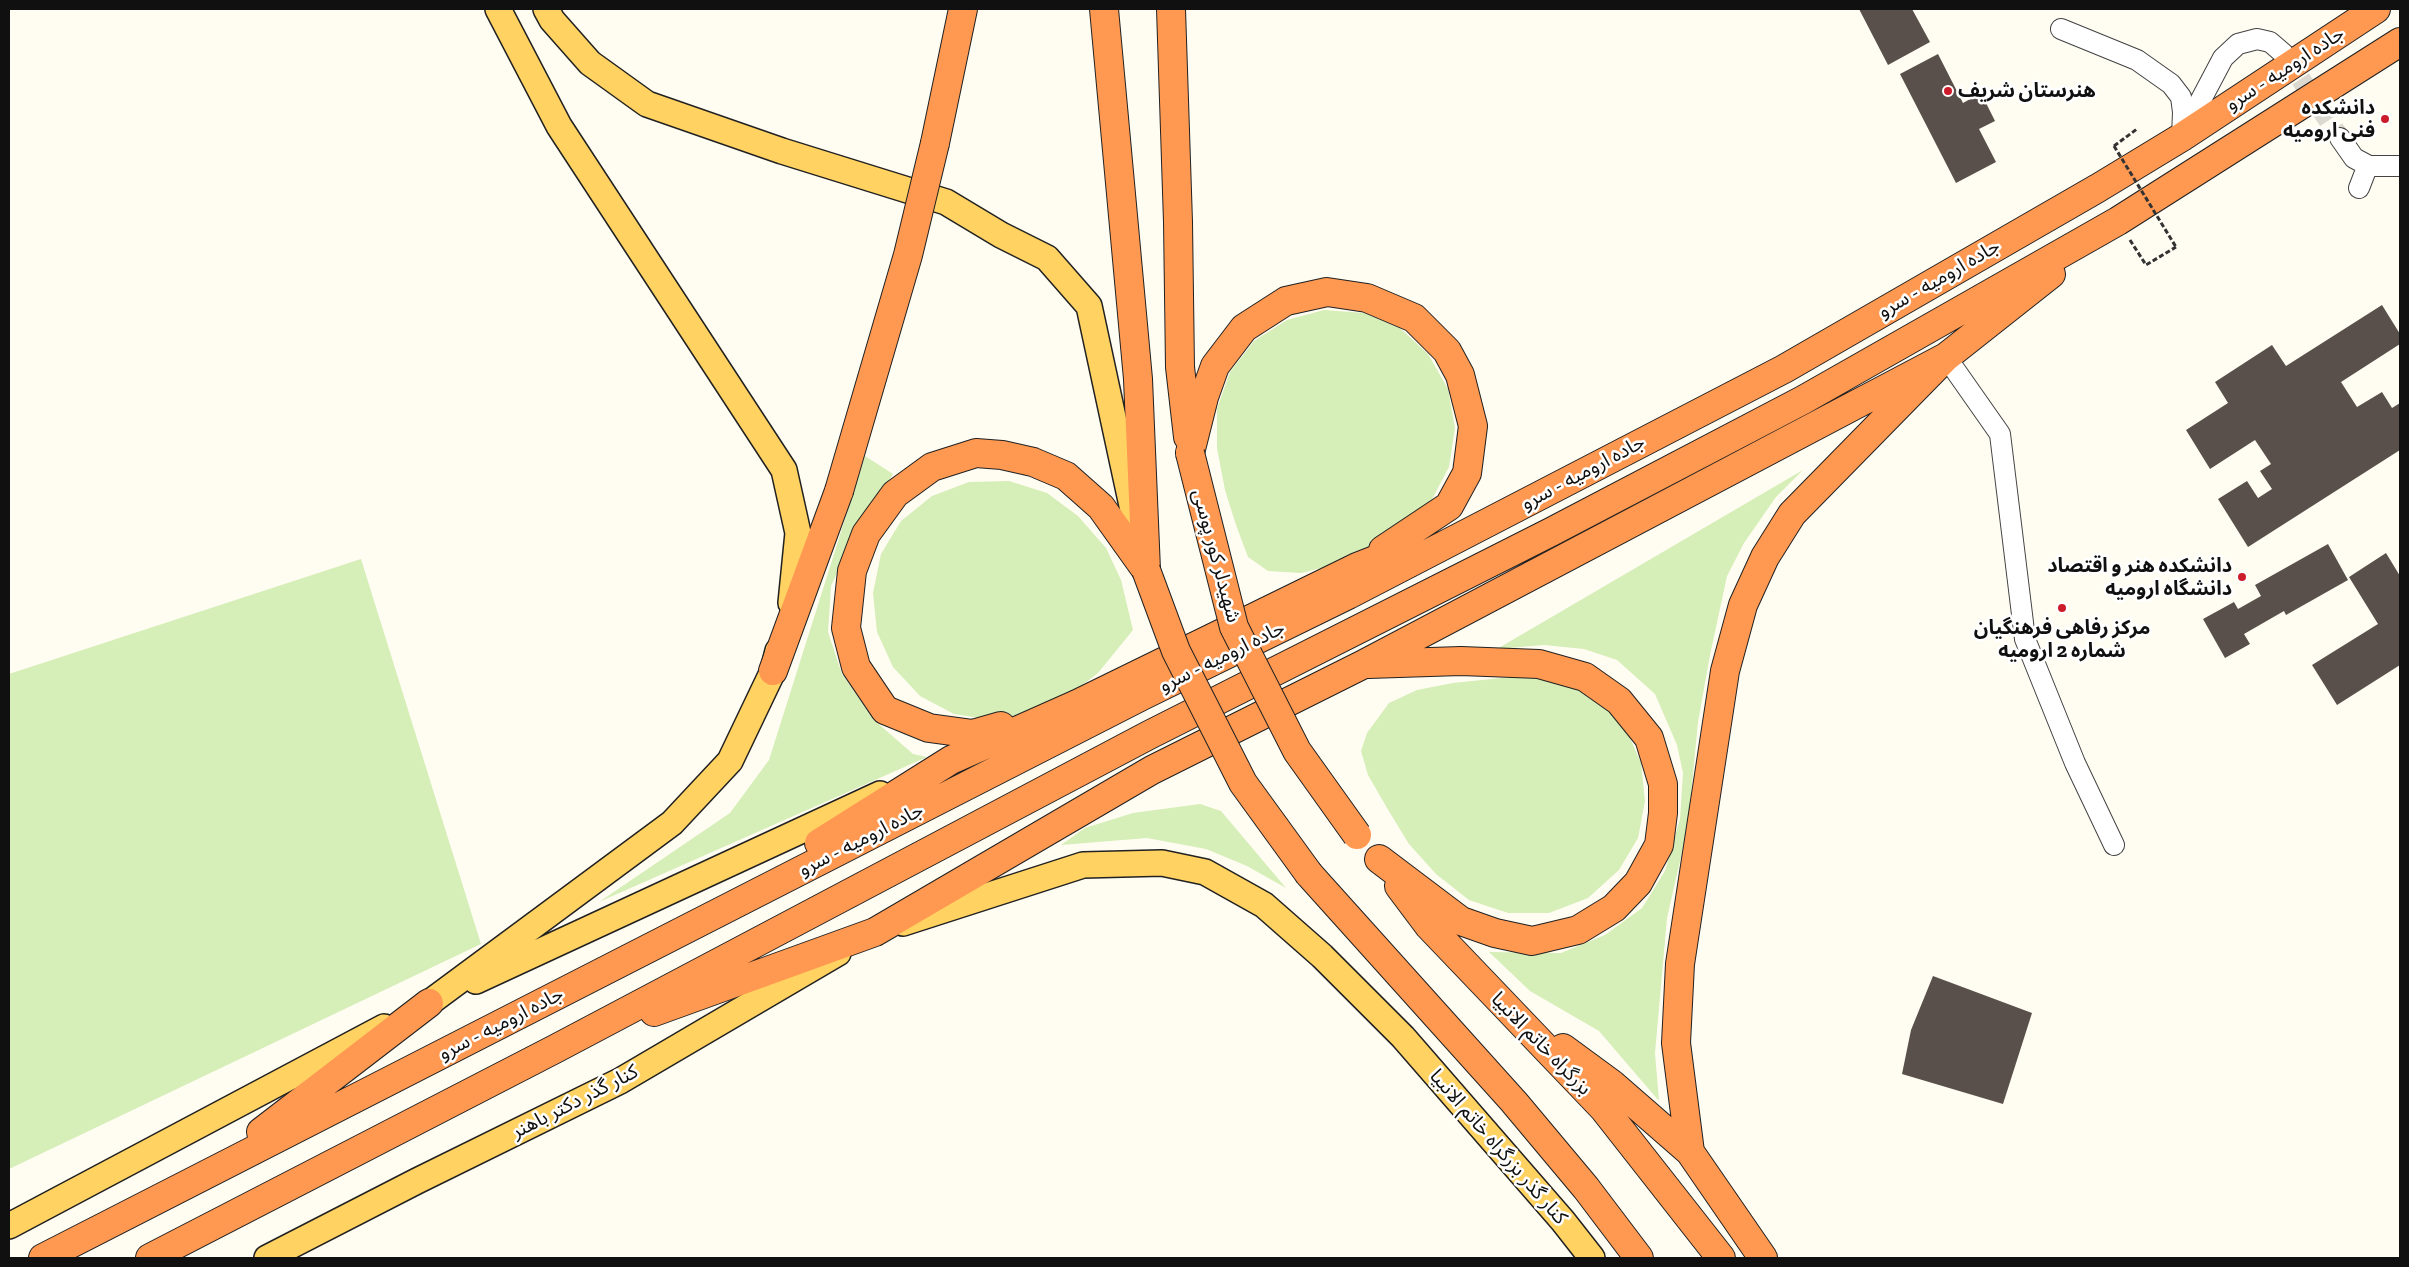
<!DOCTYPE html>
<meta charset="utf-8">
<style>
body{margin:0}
#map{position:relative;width:2409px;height:1267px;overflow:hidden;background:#fffcf2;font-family:"Zilla Slab",serif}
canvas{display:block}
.frame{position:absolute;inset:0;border:10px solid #101010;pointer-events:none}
</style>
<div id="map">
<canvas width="2409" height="1267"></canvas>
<div class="frame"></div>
</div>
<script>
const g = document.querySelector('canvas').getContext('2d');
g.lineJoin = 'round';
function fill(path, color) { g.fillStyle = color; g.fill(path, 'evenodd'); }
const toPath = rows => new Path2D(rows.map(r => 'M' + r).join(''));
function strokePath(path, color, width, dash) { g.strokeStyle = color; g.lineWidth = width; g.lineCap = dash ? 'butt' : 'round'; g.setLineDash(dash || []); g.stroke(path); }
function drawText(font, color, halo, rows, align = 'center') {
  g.font = font + ' "Zilla Slab","Noto Sans Arabic",serif'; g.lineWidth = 5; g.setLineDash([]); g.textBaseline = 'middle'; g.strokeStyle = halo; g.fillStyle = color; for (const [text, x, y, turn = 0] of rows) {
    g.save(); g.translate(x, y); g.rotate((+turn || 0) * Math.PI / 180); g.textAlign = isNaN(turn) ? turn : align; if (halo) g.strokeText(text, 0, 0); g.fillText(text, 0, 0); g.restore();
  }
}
fill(toPath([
 [1324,310,1364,313,1400,328,1428,354,1448,389,1455,428,1449,467,1430,503,1366,551,1334,565,1301,573,1268,571,1248,557,1236,525,1225,490,1217,448,1217,409,1230,372,1254,341,1287,320],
 [865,456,893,474,857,529,831,586,828,632,842,674,874,720,913,754,927,757,599,902,730,813,769,760],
 [1803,470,1776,497,1744,543,1727,576,1710,655,1698,722,1688,826,1667,918,1655,1053,1659,1101,1599,1031,1530,991,1489,952,1561,953,1605,935,1642,908,1665,871,1680,819,1683,773,1677,745,1655,694,1617,660,1584,649,1544,645,1497,649],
 [1009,481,1047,493,1078,516,1106,548,1121,580,1133,630,1098,673,1072,693,1032,713,993,720,954,714,920,696,893,667,877,632,873,593,881,554,901,521,932,496,969,482],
 [361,559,481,944,9,1169,9,674],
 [1531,675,1568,682,1601,701,1626,729,1641,763,1645,801,1638,838,1619,870,1588,898,1549,913,1508,913,1469,900,1436,874,1409,844,1387,808,1368,775,1361,751,1367,733,1389,703,1417,690,1453,683],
 [1200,804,1221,811,1286,888,1247,866,1206,849,1147,838,1061,845,1085,828,1133,813]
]), '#d6eeb7');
fill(toPath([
 [1859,9,1912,9,1930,42,1888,65],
 [1938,54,1963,103,1981,93,1995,121,1979,129,1996,162,1956,183,1900,74],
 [2382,305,2400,334,2400,344,2341,382,2357,407,2382,392,2392,408,2400,403,2400,450,2248,547,2218,499,2247,481,2258,498,2272,489,2260,471,2271,464,2255,440,2210,469,2186,430,2228,403,2215,382,2272,345,2286,366],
 [2328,544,2348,580,2286,615,2284,611,2244,634,2250,644,2225,658,2203,619,2234,602,2238,609,2261,596,2255,585],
 [2386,553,2400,576,2400,665,2337,705,2312,665,2378,624,2349,577],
 [1933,976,2032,1013,2003,1104,1902,1074,1911,1030]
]), '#59504b');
strokePath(toPath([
 [2284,54,2340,138]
]), '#dbd9d0', 20, [20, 10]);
const minor = toPath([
 [2061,29,2137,60,2171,84,2181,97,2183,112,2182,137],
 [2185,130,2223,58,2238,44,2257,39,2270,42,2284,54],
 [2340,138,2354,158,2369,166,2400,166],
 [2359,188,2366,170,2369,166],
 [1946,357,2000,434,2025,639,2075,763,2114,845]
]);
const major = toPath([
 [498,9,559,126,784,470,798,533,791,603],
 [546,9,552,20,590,63,647,104,782,151,946,202,1001,235,1047,258,1089,306,1136,524],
 [903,923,1083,865,1162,863,1205,872,1264,905,1322,956,1403,1037,1563,1221,1592,1258],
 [476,981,880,794],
 [429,1003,672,823,730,761,773,671,778,651],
 [9,1226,384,1027],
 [267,1258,417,1181,620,1081,838,953]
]);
const highway = toPath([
 [1104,9,1138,379,1146,570],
 [1171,9,1178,222,1180,367,1188,437],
 [935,143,963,9],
 [1190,453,1204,397,1215,366,1244,328,1286,301,1327,292,1367,298,1414,318,1447,351,1460,375,1473,426,1467,473,1449,506,1383,550],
 [1368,664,1461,661,1539,664,1585,677,1619,701,1649,738,1663,784,1663,813,1659,845,1638,883,1614,908,1578,930,1532,941,1495,933,1461,921,1379,859],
 [773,671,839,491],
 [1001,726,973,734,929,728,885,710,856,667,846,628,852,571,866,534,895,494,932,467,976,453,1002,455,1033,462,1066,476,1101,507,1146,570],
 [819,843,951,760,1077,704,1357,567,1408,547],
 [1309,874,1514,1102,1586,1188,1639,1258],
 [1399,886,1429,926,1604,1109,1721,1258],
 [654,1012,875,932,1152,770,1362,665,1946,357],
 [1563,1048,1612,1084,1690,1152,1763,1258],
 [261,1132,429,1003],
 [1690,1152,1676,1043,1680,964,1725,671,1743,605,1765,557,1792,514,1946,357,2051,274],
 [43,1258,1142,696,1348,595,1784,369,2098,188,2182,137,2376,9],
 [150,1258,555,1049,1149,735,1551,532,1803,400,2118,221,2400,42]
]);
strokePath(minor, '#434343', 22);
strokePath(major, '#212121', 28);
strokePath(highway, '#212121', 30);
strokePath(toPath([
 [2114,146,2137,129],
 [2130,240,2146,265,2176,247]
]), '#323232', 3, [5, 2.5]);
strokePath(minor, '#fff', 20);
strokePath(major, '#ffd262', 25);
strokePath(highway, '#ff9850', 28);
const highwayBridge = toPath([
 [1190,453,1234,627,1297,751,1357,835],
 [839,491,908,255,935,143],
 [1146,570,1176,651,1243,783,1309,874]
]);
strokePath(highwayBridge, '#212121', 30, []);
strokePath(toPath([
 [2114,146,2176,247]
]), '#323232', 3, [5, 2.5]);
strokePath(highwayBridge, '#ff9850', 28);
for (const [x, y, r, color] of [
 [1948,91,5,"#cc1b2b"],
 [2385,119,5,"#cc1b2b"],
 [2242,577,5,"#cc1b2b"],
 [2062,608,5,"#cc1b2b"]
]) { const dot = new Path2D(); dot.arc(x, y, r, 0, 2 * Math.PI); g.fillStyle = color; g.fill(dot); strokePath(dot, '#fff', 2); }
drawText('20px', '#101010', '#fff', [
 ["جاده ارومیه - سرو",2285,69,-33],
 ["جاده ارومیه - سرو",1939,279,-30],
 ["جاده ارومیه - سرو",1583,473,-28],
 ["شهیدلر کور پوسی",1216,556,75],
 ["جاده ارومیه - سرو",1222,657,-26],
 ["جاده ارومیه - سرو",861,840,-27],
 ["جاده ارومیه - سرو",501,1024,-27],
 ["بزرگراه خاتم الانبیا",1541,1044,46],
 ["کنار گذر دکتر باهنر",575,1102,-27],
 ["کنار گذر بزرگراه خاتم الانبیا",1498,1147,49]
]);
drawText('bold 20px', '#101010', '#fff', [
 ["هنرستان شریف",1958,91,"left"],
 ["دانشکده",2375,108],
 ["فنی ارومیه",2375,131],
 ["دانشکده هنر و اقتصاد",2232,566],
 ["دانشگاه ارومیه",2232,589],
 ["مرکز رفاهی فرهنگیان",2062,628,"center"],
 ["شماره 2 ارومیه",2062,651,"center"]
], 'right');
</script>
